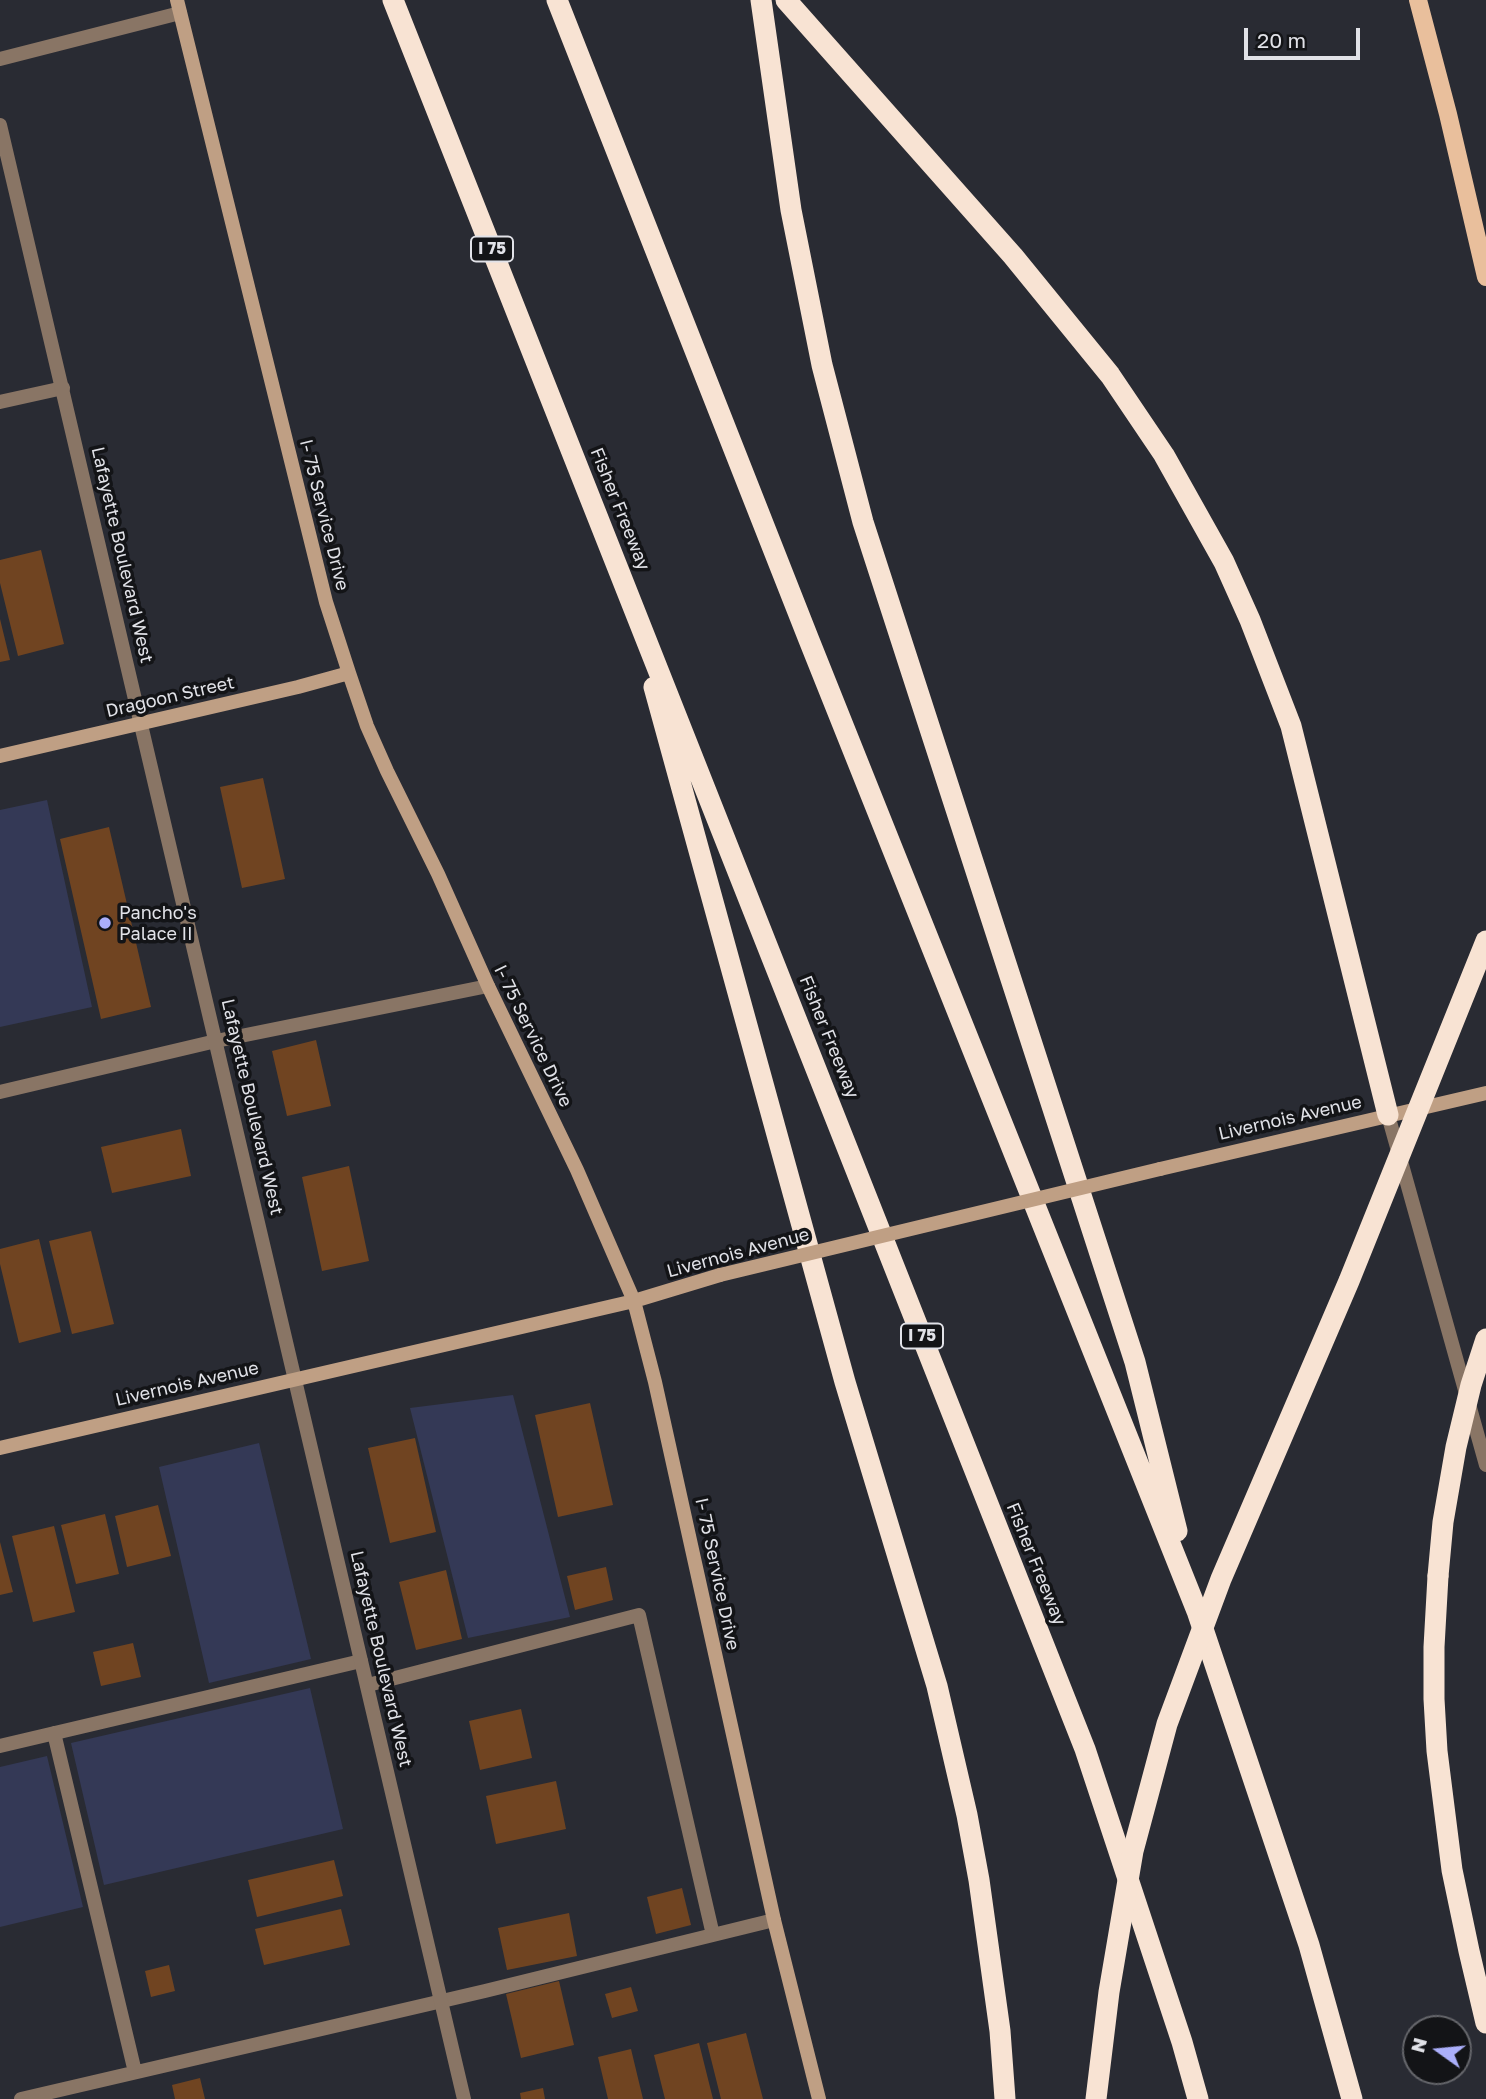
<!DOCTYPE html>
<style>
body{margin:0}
#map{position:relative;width:1486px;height:2099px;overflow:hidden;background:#292b33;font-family:"Golos Text",sans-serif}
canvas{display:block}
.north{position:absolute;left:1402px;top:2015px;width:70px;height:70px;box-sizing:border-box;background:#131417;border:2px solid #65666b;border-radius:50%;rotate:285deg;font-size:19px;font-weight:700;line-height:28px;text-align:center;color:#e1e2e8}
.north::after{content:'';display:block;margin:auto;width:24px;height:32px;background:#abaffb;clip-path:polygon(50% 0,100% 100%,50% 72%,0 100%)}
.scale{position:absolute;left:1244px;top:28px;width:116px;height:32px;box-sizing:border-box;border:4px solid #e1e2e8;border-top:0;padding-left:9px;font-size:21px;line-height:24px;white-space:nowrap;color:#e1e2e8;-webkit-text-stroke:5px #131417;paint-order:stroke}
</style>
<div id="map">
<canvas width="1486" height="2099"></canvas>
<div class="north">N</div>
<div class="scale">20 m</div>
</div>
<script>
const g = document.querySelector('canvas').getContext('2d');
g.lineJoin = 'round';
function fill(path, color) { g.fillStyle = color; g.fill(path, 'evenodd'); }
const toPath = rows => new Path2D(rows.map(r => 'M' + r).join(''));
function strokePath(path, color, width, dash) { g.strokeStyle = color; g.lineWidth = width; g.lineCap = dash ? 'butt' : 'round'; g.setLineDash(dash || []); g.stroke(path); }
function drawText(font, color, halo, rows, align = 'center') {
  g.font = font + ' "Golos Text",sans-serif'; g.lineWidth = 7; g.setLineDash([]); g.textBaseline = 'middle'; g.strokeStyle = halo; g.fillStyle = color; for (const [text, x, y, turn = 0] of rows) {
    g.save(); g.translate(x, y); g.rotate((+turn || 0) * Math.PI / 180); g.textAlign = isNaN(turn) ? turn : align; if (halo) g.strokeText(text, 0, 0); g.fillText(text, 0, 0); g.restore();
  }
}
fill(toPath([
 [47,800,92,1007,0,1027,0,810],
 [513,1395,570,1617,468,1638,410,1408],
 [259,1443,311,1659,209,1683,159,1467],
 [310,1688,343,1829,104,1885,71,1743],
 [47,1756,83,1907,0,1927,0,1767]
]), '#343956');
fill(toPath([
 [41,550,64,644,18,656,0,583,0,560],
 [0,619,10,660,0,662],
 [263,778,285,879,242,888,220,787],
 [109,827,151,1007,101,1019,60,839],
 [316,1040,331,1106,287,1116,272,1051],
 [181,1129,191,1176,112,1193,101,1147],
 [349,1166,369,1261,322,1271,302,1177],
 [91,1231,114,1324,72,1334,49,1241],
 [39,1239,61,1332,19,1343,0,1264,0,1249],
 [590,1403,613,1505,558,1517,535,1415],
 [415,1438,436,1532,390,1543,368,1448],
 [158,1505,171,1556,127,1567,115,1516],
 [105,1514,119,1574,76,1584,61,1525],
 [54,1526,75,1612,33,1622,12,1536],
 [0,1542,13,1592,0,1595],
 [606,1567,613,1600,575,1610,567,1576],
 [446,1570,462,1639,416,1650,399,1582],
 [133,1643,141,1677,101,1686,93,1652],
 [521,1709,532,1758,480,1770,469,1721],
 [556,1781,566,1829,496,1844,486,1796],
 [334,1860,343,1896,257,1917,248,1880],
 [682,1888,691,1925,656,1934,647,1897],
 [341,1909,350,1945,264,1965,255,1929],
 [569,1913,577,1956,507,1970,498,1928],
 [169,1965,175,1991,151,1997,145,1971],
 [559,1981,574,2045,521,2058,506,1994],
 [631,1987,638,2011,612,2018,605,1994],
 [746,2033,763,2099,721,2099,707,2043],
 [699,2043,713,2099,665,2099,654,2055],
 [631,2049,643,2099,608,2099,598,2057],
 [200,2078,205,2099,175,2099,172,2085],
 [543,2088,545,2099,521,2099,520,2093]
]), '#704421');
strokePath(toPath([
 [0,402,63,388],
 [0,1092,216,1041,488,986],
 [368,1685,639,1615,713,1935],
 [54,1733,135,2072],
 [0,1746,361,1661],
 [21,2099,485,1991,774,1920]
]), '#897565', 14);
strokePath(toPath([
 [0,59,180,13],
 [0,125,464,2099],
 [1388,1115,1486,1465]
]), '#897565', 14);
strokePath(toPath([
 [177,0,326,602,349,673,367,726,387,771,438,874,488,986,577,1170,634,1301,655,1382,774,1920,819,2099],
 [0,756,298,687,349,673],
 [1160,1169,1486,1093],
 [0,1448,634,1301,720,1275]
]), '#bf9f84', 14);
strokePath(toPath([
 [1418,0,1448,114,1486,277]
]), '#e9bf9c', 18);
strokePath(toPath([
 [393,0,1085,1749,1182,2042,1198,2099],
 [557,0,809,640,1197,1611,1309,1945,1352,2099],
 [761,0,791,210,822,365,863,522,1135,1362,1177,1531],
 [786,0,1013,256,1110,375,1164,455,1224,562,1250,620,1291,726,1388,1115],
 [654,687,845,1382,937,1686,967,1815,979,1880,1000,2031,1005,2099],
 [1438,1576,1434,1647,1434,1699,1437,1751,1452,1870,1469,1951,1486,2023]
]), '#f8e3d3', 21);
strokePath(toPath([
 [720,1275,1160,1169]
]), '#bf9f84', 14);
strokePath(toPath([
 [1438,1576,1443,1522,1456,1447,1471,1385,1486,1339],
 [1096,2099,1109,1992,1133,1851,1167,1724,1221,1579,1349,1281,1486,941]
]), '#f8e3d3', 21);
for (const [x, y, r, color] of [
 [105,923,7,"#abaffb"]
]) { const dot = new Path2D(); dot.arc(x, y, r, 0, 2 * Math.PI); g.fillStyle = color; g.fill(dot); strokePath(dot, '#131417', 2.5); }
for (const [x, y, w] of [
 [492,249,42],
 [922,1336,42]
]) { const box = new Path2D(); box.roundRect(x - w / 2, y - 12.5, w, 25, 5); g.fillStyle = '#131417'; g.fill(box); strokePath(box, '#e1e2e8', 2); }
drawText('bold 16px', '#e1e2e8', null, [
 ["I 75",492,249],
 ["I 75",922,1336]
]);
drawText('18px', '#e1e2e8', '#131417', [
 ["Fisher Freeway",620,509,68],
 ["I- 75 Service Drive",324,515,76],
 ["Lafayette Boulevard West",122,555,77],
 ["Dragoon Street",170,697,-13],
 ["I- 75 Service Drive",533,1036,64],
 ["Fisher Freeway",829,1037,68],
 ["Lafayette Boulevard West",252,1107,77],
 ["Livernois Avenue",1290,1118,-13],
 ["Livernois Avenue",738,1253,-15],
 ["Livernois Avenue",187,1384,-13],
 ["Fisher Freeway",1036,1564,68],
 ["I- 75 Service Drive",717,1574,78],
 ["Lafayette Boulevard West",381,1659,77]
]);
drawText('18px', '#e1e2e8', '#131417', [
 ["Pancho's",119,913],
 ["Palace II",119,934]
], 'left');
</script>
